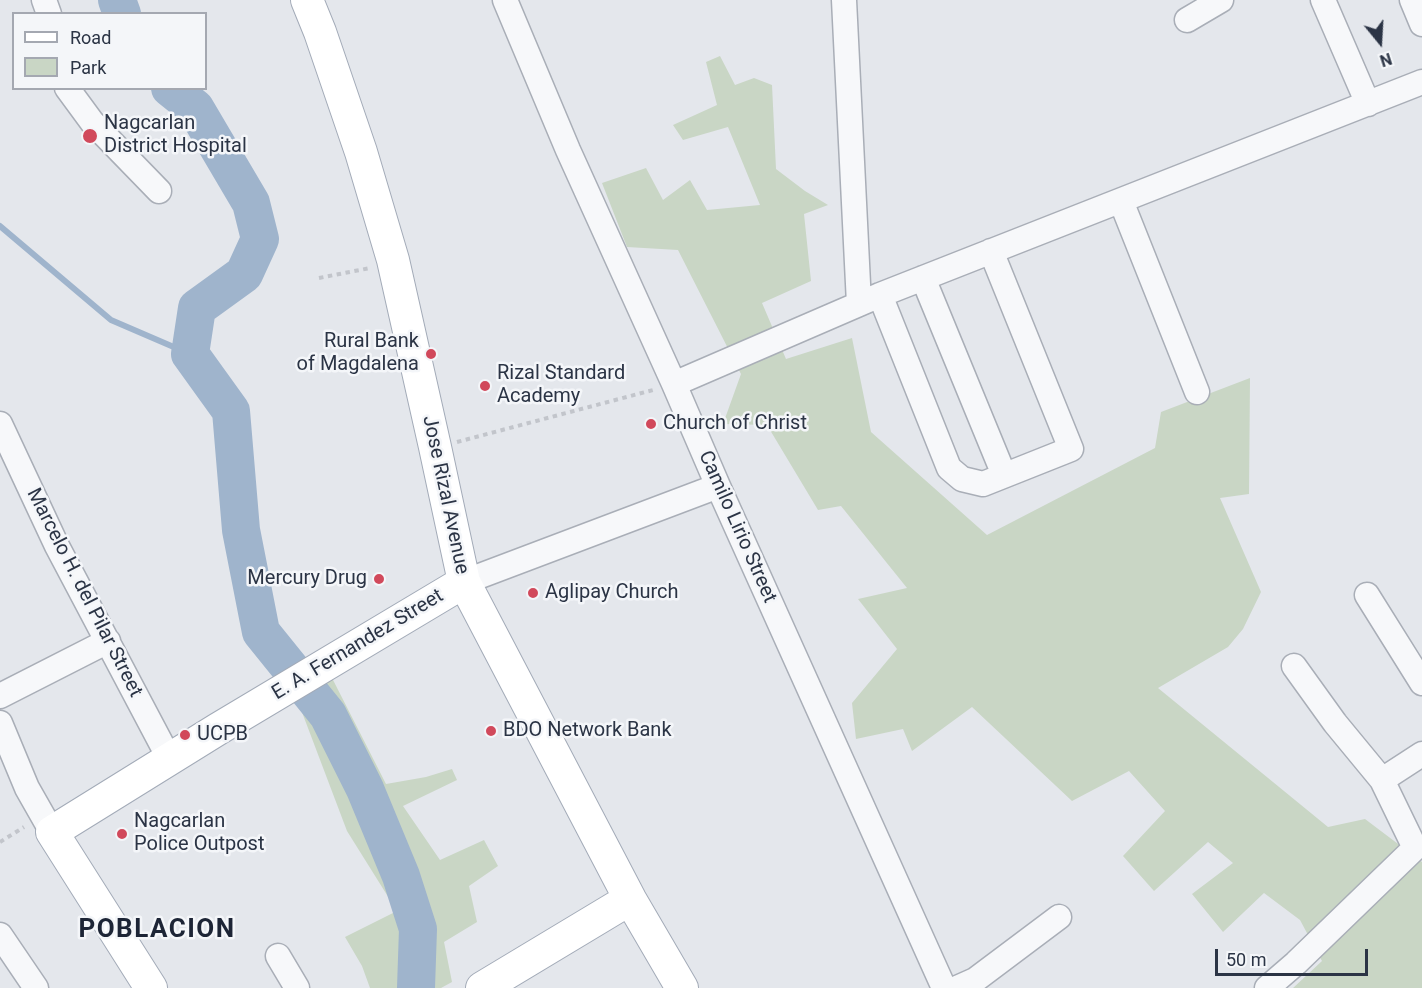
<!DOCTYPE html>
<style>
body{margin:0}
#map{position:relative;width:1422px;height:988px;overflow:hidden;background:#e4e7ec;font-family:Roboto,sans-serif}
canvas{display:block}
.legend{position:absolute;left:12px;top:12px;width:195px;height:78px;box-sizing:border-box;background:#f4f6f9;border:2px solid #a4a8b1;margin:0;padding:8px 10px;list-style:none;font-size:18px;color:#2b3445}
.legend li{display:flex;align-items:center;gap:12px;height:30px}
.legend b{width:30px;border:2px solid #a4a8b1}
.north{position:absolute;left:1350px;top:12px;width:60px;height:60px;-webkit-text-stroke:4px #f4f6f9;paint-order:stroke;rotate:162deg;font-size:16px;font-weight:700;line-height:24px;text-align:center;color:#2b3445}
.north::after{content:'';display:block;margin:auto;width:21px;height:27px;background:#2b3445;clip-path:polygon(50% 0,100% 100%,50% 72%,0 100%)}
.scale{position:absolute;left:1215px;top:949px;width:153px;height:27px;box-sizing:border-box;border:3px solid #2b3445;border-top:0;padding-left:8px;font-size:18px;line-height:21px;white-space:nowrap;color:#2b3445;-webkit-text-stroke:4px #f4f6f9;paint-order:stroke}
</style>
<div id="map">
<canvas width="1422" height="988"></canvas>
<ul class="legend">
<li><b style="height:8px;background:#fff"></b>Road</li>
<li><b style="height:16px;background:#c9d6c5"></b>Park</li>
</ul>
<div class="north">N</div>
<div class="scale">50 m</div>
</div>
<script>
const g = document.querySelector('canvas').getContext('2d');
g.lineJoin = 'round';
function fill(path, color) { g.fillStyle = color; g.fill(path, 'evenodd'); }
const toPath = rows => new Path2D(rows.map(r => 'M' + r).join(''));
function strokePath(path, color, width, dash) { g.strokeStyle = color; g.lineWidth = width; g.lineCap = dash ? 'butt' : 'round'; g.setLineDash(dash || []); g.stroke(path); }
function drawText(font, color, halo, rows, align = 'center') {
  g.font = font + ' Roboto,sans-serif'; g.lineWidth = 5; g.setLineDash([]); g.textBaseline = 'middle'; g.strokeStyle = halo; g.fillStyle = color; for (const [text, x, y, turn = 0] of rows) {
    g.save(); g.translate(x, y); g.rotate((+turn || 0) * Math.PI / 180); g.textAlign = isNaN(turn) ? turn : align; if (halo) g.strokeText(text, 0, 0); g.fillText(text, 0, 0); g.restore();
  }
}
fill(toPath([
 [720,56,735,85,754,78,772,85,776,169,805,191,828,205,804,214,811,281,762,303,786,359,852,338,871,432,987,535,1155,448,1161,412,1250,378,1249,494,1220,498,1261,592,1243,629,1228,647,1158,688,1328,827,1365,819,1422,862,1422,988,1293,988,1322,961,1300,920,1264,893,1223,932,1192,894,1233,863,1208,842,1154,891,1123,856,1165,811,1129,771,1072,801,972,707,912,751,903,729,856,739,852,703,897,649,858,599,907,588,841,506,818,510,767,425,723,424,741,374,678,250,627,247,602,183,646,168,663,200,690,180,707,210,760,205,728,127,683,140,673,125,717,105,706,62],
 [331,676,386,784,426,777,452,769,457,780,403,806,440,860,484,840,498,866,469,886,477,922,444,942,452,982,441,988,370,988,362,966,345,937,397,911,347,831,297,699]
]), '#c9d6c5');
strokePath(toPath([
 [0,226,111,320,190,354]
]), '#9fb4cc', 6);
strokePath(toPath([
 [117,0,122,14],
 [170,88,195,108,251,203,260,239,244,274,197,308,190,354,231,411,241,530,261,632,328,715,365,789,401,876,418,929,416,988]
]), '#9fb4cc', 38);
const minor = toPath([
 [44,0,49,14],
 [505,0,568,150,674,384,718,486,944,988],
 [844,0,859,304],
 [1323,0,1368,104],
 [1412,0,1422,24],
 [1187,20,1221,0],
 [67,88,92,122,159,191],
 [1121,201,1197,392],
 [923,278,1004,475],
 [880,295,949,468,962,479,983,484,1071,449,991,251],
 [674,384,880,295,1422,82],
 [0,424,57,546,170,760],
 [464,582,718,486],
 [1367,595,1422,683],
 [0,696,108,641],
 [0,723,27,788,52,832],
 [1382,780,1422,754],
 [0,935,36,988],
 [278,956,297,988],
 [957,988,975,980,1059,917],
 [1267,988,1296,963,1415,848,1382,780,1335,723,1294,666]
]);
const major = toPath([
 [307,0,320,32,361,152,393,260,435,447,464,582,630,899,682,988],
 [151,988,52,832,218,729,464,582],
 [482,988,630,899]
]);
strokePath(minor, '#a9aeb7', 27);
strokePath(major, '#a3abb8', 34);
strokePath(toPath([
 [319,278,370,268],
 [457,442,653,390],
 [0,842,24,827]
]), '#c2c5cb', 4, [4.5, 4.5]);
strokePath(minor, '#f7f8fa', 24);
strokePath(major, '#fff', 32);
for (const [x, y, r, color] of [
 [90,136,8,"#d1495b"],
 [431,354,6,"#d1495b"],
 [485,386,6,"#d1495b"],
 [651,424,6,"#d1495b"],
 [379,579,6,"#d1495b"],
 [533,593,6,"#d1495b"],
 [491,731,6,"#d1495b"],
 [185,735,6,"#d1495b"],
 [122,834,6,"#d1495b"]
]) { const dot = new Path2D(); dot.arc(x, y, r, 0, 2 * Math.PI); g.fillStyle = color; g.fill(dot); strokePath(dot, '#f4f6f9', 2); }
drawText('20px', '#2b3445', '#f4f6f9', [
 ["Nagcarlan",104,124],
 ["District Hospital",104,147],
 ["Rural Bank",419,342,"right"],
 ["of Magdalena",419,365,"right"],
 ["Rizal Standard",497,374],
 ["Academy",497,397],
 ["Church of Christ",663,424],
 ["Mercury Drug",367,579,"right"],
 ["Aglipay Church",545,593],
 ["BDO Network Bank",503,731],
 ["UCPB",197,735],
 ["Nagcarlan",134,822],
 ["Police Outpost",134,845]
], 'left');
drawText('20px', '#2b3445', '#f4f6f9', [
 ["Jose Rizal Avenue",445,495,78],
 ["Camilo Lirio Street",737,527,66],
 ["Marcelo H. del Pilar Street",84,593,63],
 ["E. A. Fernandez Street",358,645,-31]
]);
g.letterSpacing = '1.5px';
drawText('bold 26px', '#1d2536', '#f4f6f9', [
 ["POBLACION",157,930]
]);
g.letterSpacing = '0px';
</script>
